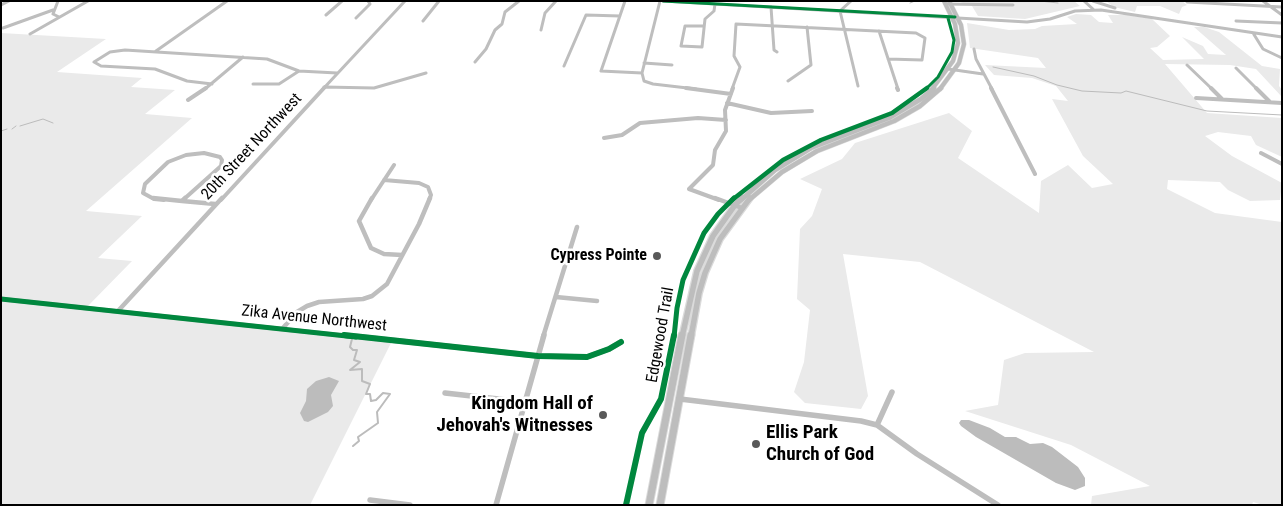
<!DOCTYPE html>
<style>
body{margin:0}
#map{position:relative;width:1283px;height:506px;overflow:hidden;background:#fff;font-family:"Roboto Condensed",sans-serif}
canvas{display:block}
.frame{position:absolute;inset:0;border:2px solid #000;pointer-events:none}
</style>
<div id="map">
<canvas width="1283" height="506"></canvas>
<div class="frame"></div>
</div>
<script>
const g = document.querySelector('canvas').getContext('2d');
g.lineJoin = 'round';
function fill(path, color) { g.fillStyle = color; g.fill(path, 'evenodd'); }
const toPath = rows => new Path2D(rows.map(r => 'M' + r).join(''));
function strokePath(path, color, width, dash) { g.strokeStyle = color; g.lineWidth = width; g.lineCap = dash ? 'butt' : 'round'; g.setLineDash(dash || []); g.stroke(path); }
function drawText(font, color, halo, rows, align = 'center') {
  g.font = font + ' "Roboto Condensed",sans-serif'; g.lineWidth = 5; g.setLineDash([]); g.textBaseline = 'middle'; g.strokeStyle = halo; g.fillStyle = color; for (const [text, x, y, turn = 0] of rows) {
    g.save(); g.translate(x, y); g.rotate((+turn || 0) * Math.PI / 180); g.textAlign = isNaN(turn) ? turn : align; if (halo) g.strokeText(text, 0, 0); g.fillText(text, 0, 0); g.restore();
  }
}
fill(toPath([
 [957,1,1074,1,1080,6,1025,19,978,16,972,6],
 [1106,1,1182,1,1187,5,1182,7,1179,14,1160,6,1137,6,1135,12,1114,7],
 [1076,14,1091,15,1099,22,1113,23,1108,15,1127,15,1152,19,1170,36,1157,47,1150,48,1163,60,1204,59,1182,37,1203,46,1208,54,1226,55,1194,27,1204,27,1219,32,1262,66,1280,69,1279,86,1282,90,1282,97,1256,69,1230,65,1165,64,1207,113,1282,118,1282,157,1256,145,1251,136,1218,132,1205,136,1232,156,1282,183,1280,200,1250,201,1228,190,1220,182,1168,180,1167,189,1215,213,1282,222,1282,505,1263,505,1253,502,1252,505,1091,505,1092,496,1150,486,1071,445,965,411,998,405,1004,360,1025,353,1094,352,920,262,843,254,868,396,861,409,805,403,794,392,804,362,810,310,797,299,800,229,812,216,822,189,800,179,842,159,855,143,949,113,972,131,958,158,1039,213,1041,181,1068,165,1092,188,1113,184,1083,156,1052,99,1068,101,1056,86,1032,78,994,75,985,65,1046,68,1038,58,970,48,967,23,1009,30,1035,29,1042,26,1077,24,1067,17],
 [1,33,106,39,57,72,142,78,131,87,175,90,145,114,192,118,86,211,142,216,98,258,132,261,87,307,393,339,310,505,1,505]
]), '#eaeaea');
fill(toPath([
 [329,377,339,381,331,395,333,406,328,412,308,422,304,421,300,413,306,401,307,389,316,381],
 [961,420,969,420,990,428,1005,437,1016,437,1030,444,1043,443,1052,447,1078,467,1085,478,1085,486,1075,490,1056,483,976,437,961,426,959,423]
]), '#bcbcbc');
strokePath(toPath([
 [1040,1,1058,3],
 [910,3,915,1],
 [993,67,1034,76,1057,85,1082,91,1121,93,1126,91,1207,111,1282,115],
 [20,126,43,119,53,123],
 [12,129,16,126],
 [1,131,7,129]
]), '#bcbcbc', 1);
strokePath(toPath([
 [352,339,350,347,353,350,357,350,354,360,360,362,350,370,362,369,362,381,370,384,366,394,370,394,371,401,376,400,383,393,390,394,377,412,378,423,358,437,359,441,353,446]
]), '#bcbcbc', 2);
const majorFar3 = toPath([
 [932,89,953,61,958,43,955,24,944,1],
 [940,89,959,63,964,44,961,25,949,1]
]);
const majorFar2 = toPath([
 [741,200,775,170,811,148,889,118,921,99,934,88],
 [749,200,782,172,817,151,894,121,920,106,941,88]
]);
const majorFar1 = toPath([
 [682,337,697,271,713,236,735,205,742,198],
 [691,337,699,293,705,273,720,239,750,198]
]);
const major = toPath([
 [649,505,682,335],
 [660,505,691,335]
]);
strokePath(majorFar3, '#dbdbdb', 5);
strokePath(majorFar2, '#dbdbdb', 5.5);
strokePath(majorFar1, '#dbdbdb', 8);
strokePath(major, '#dbdbdb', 9);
strokePath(toPath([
 [58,1,53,14,59,17],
 [625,1,601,71,642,73,644,81,653,84,696,89],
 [663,1,1027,22,1050,19,1075,11,1101,10,1282,37],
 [851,1,840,11,858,86],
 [1084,1,1094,10],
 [1093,1,1115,8],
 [1263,1,1282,15],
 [1187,2,1282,7],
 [945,4,1013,5],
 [1,5,9,1],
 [771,7,774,50,777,52],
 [326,15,342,1],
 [356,18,370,4,368,1],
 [423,21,439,1],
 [1236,21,1282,23],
 [704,26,685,26,681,46,702,47,705,19,714,11,715,4],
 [3,28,53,10],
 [541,30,545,13,556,1],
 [879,31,898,89],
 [1253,33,1263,49,1282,58],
 [30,34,88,1],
 [974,49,976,59,992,89],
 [156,51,227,1],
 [475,62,486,49,495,30,502,24,505,12,519,1],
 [644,63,672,65],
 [1187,65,1212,89],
 [564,66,586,15,620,16],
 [1236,68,1257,89],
 [948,69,983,74],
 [642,73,660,1],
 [788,81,811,65,807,27],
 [212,84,187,81,155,69,101,66,94,62,110,52,125,50,267,59,299,71,337,73],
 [253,84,279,84,299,71],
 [324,87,374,88,426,73],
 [205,89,243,57],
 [323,89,405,1],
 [732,89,740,67,734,56,736,24,916,33,925,38,922,60,888,59]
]), '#bebebe', 3);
strokePath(toPath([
 [686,88,731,94],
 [897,88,898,90],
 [991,88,1035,174],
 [1211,88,1222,99],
 [1256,88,1270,102],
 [1196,98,1282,103],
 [188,100,206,88],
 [727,103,771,113,812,111],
 [604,138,622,135,640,123,698,118,726,120],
 [1261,153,1282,164],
 [384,180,419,183,428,187,431,195,429,200],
 [164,200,154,199,143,193,145,184,168,162,186,155,204,153,220,157,222,160,221,166,183,200],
 [221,200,324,88],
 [371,200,394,165],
 [719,200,689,189,713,165,715,150,726,131,725,110,733,88]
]), '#bebebe', 4);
strokePath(toPath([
 [153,198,182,201,185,198],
 [372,198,359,221,371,248,384,254,402,255],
 [715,198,742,208],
 [182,201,215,204],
 [556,297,597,301],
 [1,299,356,337],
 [118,311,222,198],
 [283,328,297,312,307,306,319,302,363,299,372,296,387,284,419,224,430,198],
 [543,337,577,227]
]), '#bebebe', 4.5);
strokePath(toPath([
 [344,335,538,356,587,357,609,349,621,342],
 [445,393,525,402],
 [680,399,861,421,877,425,917,454,998,505],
 [877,425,892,392],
 [370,500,410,505],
 [496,505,544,335]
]), '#bebebe', 5.5);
strokePath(majorFar3, '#bdbdbd', 4);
strokePath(majorFar2, '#bdbdbd', 4.5);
strokePath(majorFar1, '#bdbdbd', 5.5);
strokePath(major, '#bdbdbd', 7);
strokePath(toPath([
 [663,1,955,17],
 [926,89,938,77,952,52,954,40,948,18]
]), '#00873e', 3);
strokePath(toPath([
 [732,200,783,160,821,140,892,113,927,88]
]), '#00873e', 4.5);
strokePath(toPath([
 [1,299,356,337],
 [674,337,677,308,683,280,704,233,718,214,734,198]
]), '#00873e', 5);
strokePath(toPath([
 [344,335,538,356,587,357,609,349,621,342],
 [626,505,642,433,661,399,674,335]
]), '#00873e', 6);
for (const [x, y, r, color] of [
 [657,256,5,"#595959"],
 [603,415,5,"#595959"],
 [756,444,5,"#595959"]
]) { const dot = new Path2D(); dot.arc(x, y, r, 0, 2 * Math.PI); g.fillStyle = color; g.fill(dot); strokePath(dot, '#fff', 2); }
drawText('16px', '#000', '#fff', [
 ["20th Street Northwest",252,147,-47],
 ["Zika Avenue Northwest",314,319,6],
 ["Edgewood Trail",661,335,-80]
]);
drawText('bold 16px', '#000', '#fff', [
 ["Cypress Pointe",647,256]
], 'right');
drawText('bold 19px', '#000', '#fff', [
 ["Kingdom Hall of",593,404],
 ["Jehovah's Witnesses",593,426],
 ["Ellis Park",766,433,"left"],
 ["Church of God",766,455,"left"]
], 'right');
</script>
